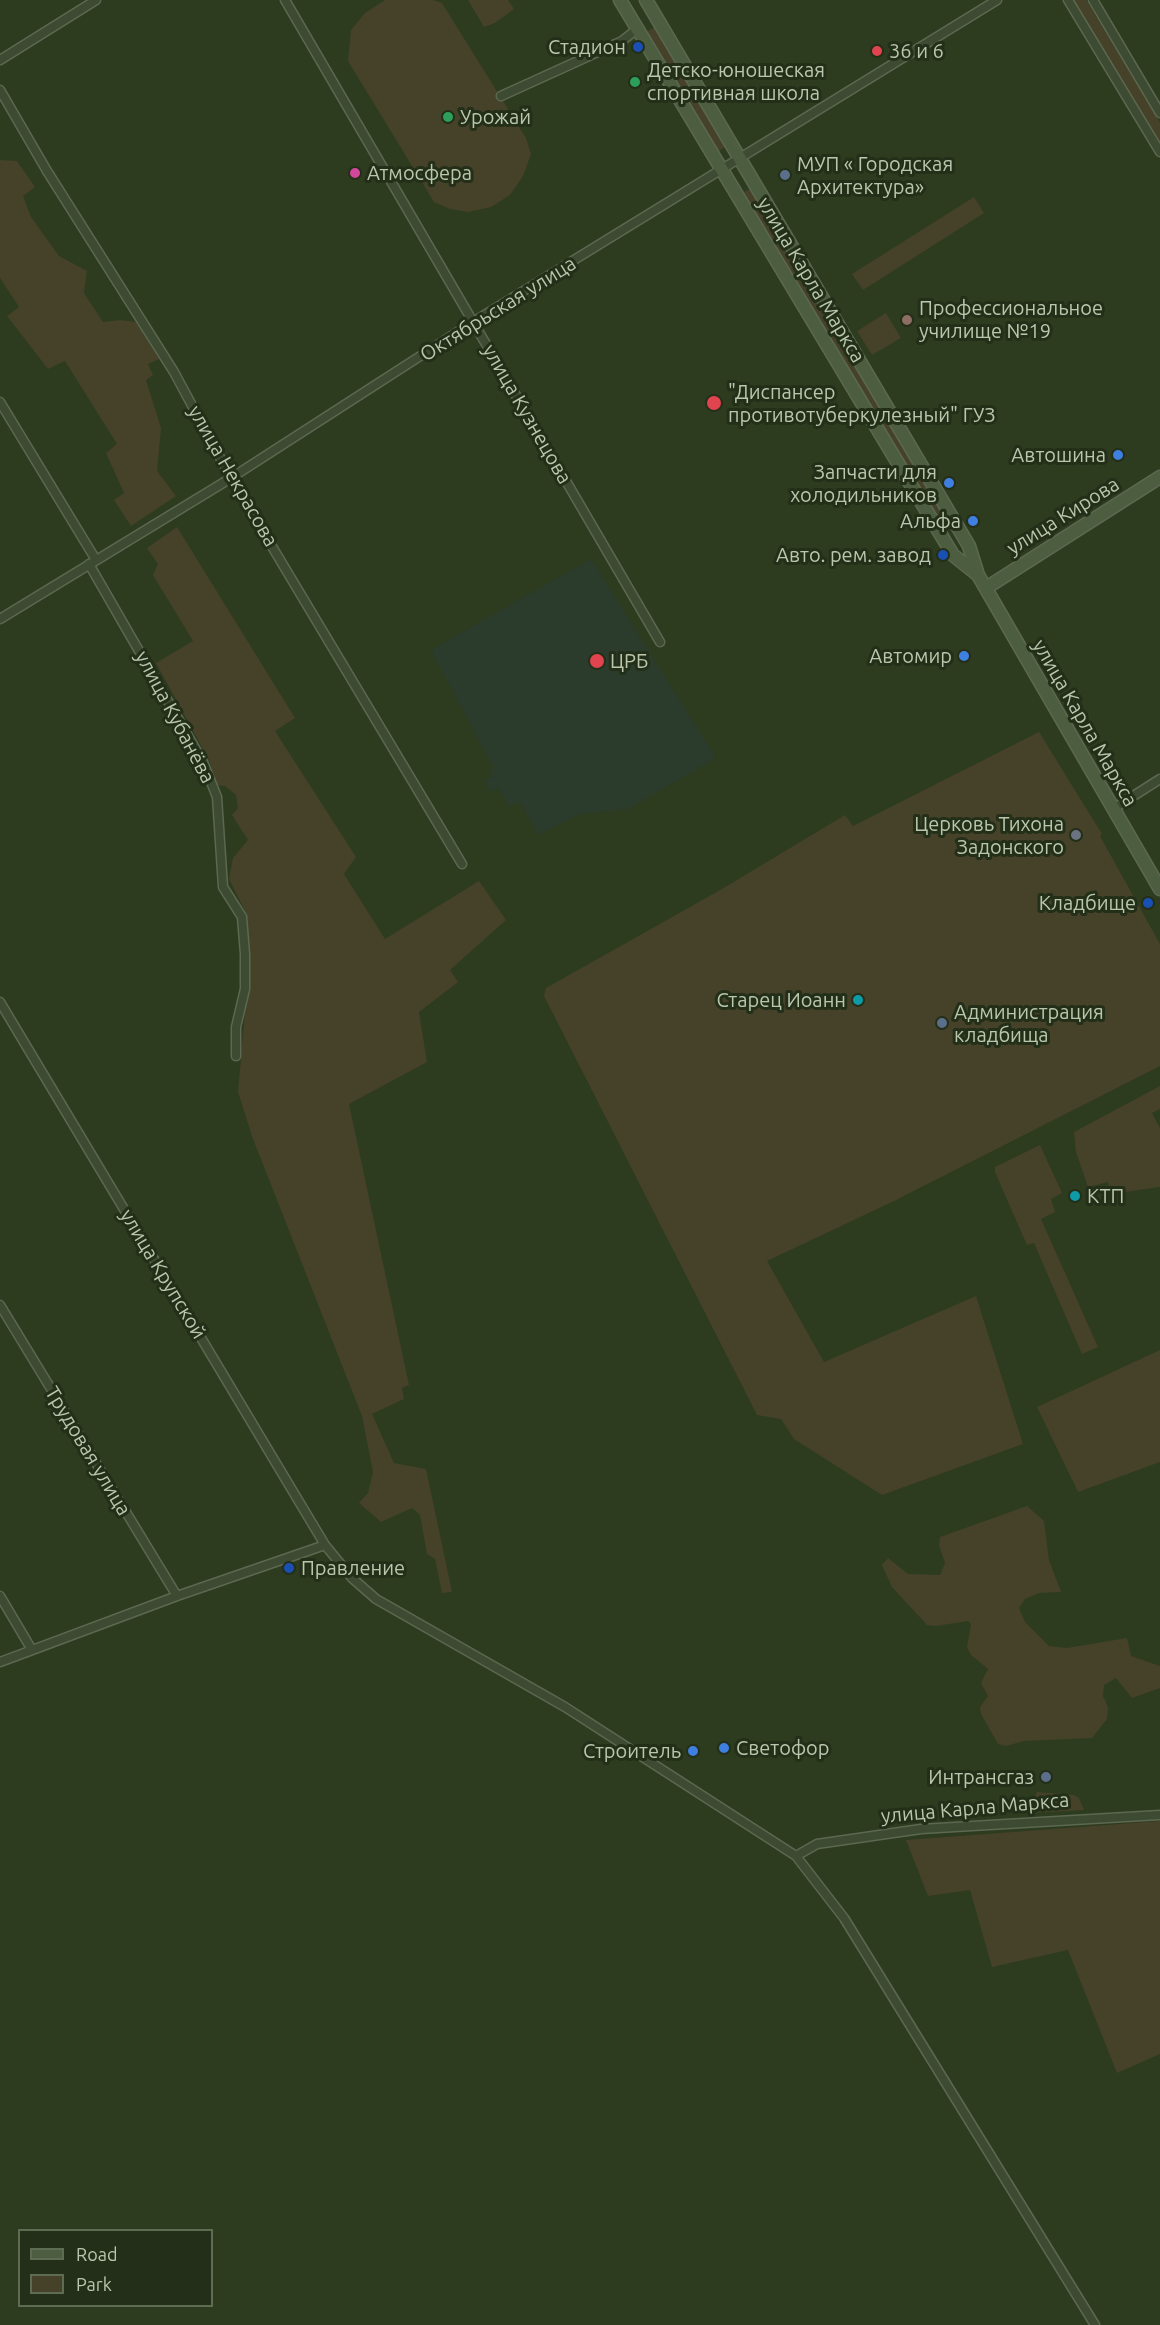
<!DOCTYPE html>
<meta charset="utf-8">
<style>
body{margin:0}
#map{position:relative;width:1160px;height:2325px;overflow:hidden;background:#2d3b1f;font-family:Ubuntu,sans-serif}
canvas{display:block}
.legend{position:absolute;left:18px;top:2229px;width:195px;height:78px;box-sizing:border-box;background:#232f18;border:2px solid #5f6c54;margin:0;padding:8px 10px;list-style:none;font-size:18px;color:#b9c7ad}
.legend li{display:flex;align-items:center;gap:12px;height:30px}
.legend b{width:30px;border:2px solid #5f6c54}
</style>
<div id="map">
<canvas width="1160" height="2325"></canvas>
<ul class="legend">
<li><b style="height:8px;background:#4d5e40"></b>Road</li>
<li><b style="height:16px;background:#464229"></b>Park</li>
</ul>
</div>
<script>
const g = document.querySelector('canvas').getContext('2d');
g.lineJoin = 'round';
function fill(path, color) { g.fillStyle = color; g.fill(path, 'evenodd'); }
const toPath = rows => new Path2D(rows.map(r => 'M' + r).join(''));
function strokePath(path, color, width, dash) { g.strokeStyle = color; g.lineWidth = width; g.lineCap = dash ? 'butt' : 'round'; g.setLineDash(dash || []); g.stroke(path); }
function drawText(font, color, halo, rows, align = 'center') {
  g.font = font + ' Ubuntu,sans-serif'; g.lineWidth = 6; g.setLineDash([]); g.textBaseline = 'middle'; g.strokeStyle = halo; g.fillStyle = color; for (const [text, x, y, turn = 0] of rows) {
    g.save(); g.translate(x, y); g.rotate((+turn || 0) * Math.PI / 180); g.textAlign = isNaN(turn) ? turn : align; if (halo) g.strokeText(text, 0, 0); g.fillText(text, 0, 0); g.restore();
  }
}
fill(toPath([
 [591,559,716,758,628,809,580,814,538,835,520,802,508,807,499,788,490,792,484,781,492,777,490,772,494,769,431,650]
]), '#2b3b2c');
fill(toPath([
 [385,0,433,0,442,3,526,138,531,154,523,176,510,195,491,207,468,212,450,209,434,202,348,61,351,30,365,13],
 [468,0,508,0,514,9,495,23,484,27],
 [1073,0,1086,0,1160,122,1160,144],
 [657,26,727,146,717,152,646,32],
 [0,160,17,161,35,187,23,196,31,217,59,256,87,271,84,293,103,322,120,320,136,322,159,359,148,364,153,375,146,380,161,428,157,471,176,496,131,526,114,500,124,493,106,453,117,444,65,361,48,369,7,316,19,307,0,278],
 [752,188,952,525,945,530,742,193],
 [974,197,984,213,863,290,852,274],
 [886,313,901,338,872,355,857,331],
 [177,527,295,718,275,731,356,857,344,874,385,939,479,881,506,920,450,970,458,982,419,1012,427,1062,349,1104,409,1385,402,1388,404,1399,372,1414,394,1463,426,1469,452,1592,442,1593,435,1559,427,1554,420,1515,412,1508,381,1522,359,1503,368,1493,373,1472,362,1416,253,1139,238,1092,250,954,246,913,229,879,233,858,248,840,232,815,238,808,236,795,225,786,217,785,209,760,156,663,193,641,153,575,158,564,147,548],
 [1039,732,1102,834,1100,836,1160,944,1160,1066,894,1201,767,1261,824,1362,976,1296,1023,1444,882,1495,794,1439,781,1419,757,1415,544,996,546,988,722,889,845,815,853,826],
 [1160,1086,1160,1109,1152,1113,1160,1128,1160,1187,1110,1194,1108,1182,1088,1187,1076,1152,1074,1132],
 [1040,1145,1062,1193,1051,1199,1055,1212,1041,1219,1098,1347,1082,1354,1034,1243,1027,1245,995,1172,995,1167],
 [1160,1350,1160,1462,1078,1492,1037,1407],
 [1027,1506,1044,1521,1049,1560,1061,1592,1039,1593,1025,1599,1019,1608,1025,1622,1049,1646,1067,1648,1127,1638,1131,1656,1160,1666,1160,1688,1132,1698,1116,1678,1104,1685,1103,1696,1108,1707,1107,1719,1092,1738,1024,1741,1006,1746,998,1744,981,1714,980,1707,988,1696,981,1683,988,1669,971,1655,967,1647,971,1624,968,1621,936,1626,927,1625,892,1587,882,1565,888,1558,908,1574,940,1575,945,1563,939,1545,940,1537],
 [1037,1792,1074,1795,1079,1798,1084,1810,1031,1813,1029,1810],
 [1160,1821,1160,2054,1117,2073,1068,1950,992,1967,970,1890,928,1896,906,1840]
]), '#464229');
const street = toPath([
 [285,0,660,642],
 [1068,0,1160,152],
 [1093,0,1160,113],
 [0,60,96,0],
 [0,90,47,171,174,372,231,478,462,864],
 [501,96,622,41,637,29],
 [0,402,96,560],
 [89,564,203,762,217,797,223,887,242,917,245,954,245,989,236,1027,236,1056],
 [0,619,231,478,473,322,997,0],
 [1113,809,1160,779],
 [0,1002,325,1545,352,1578,376,1599,565,1707,796,1856,844,1918,1095,2325],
 [0,1305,177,1596],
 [0,1596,32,1650],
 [0,1662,177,1596,325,1545],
 [796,1856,817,1844,921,1829,1160,1815]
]);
const secondary = toPath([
 [620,0,953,555,978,575],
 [646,0,969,546,978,575,1160,889],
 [986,588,1160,477]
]);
strokePath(street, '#5c6850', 11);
strokePath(secondary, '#5c6850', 15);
strokePath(street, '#3e4b33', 8);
strokePath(secondary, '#4d5e40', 12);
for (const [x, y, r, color] of [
 [638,47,6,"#1a4fb4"],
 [877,51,6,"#e0444e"],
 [635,82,6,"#2e9e5b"],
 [448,117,6,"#2e9e5b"],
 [355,173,6,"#d1479c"],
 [785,175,6,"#5c6f8a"],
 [907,320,6,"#8d6e63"],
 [714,403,8,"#e0444e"],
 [1118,455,6,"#3f7fe0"],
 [949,483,6,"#3f7fe0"],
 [973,521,6,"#3f7fe0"],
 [943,555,6,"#1a4fb4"],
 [964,656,6,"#3f7fe0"],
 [597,661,8,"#e0444e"],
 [1076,835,6,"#6b7280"],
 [1148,903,6,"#1a4fb4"],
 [858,1000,6,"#0f9aa8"],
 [942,1023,6,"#5c6f8a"],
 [1075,1196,6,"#0f9aa8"],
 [289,1568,6,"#1a4fb4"],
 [724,1748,6,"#3f7fe0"],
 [693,1751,6,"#3f7fe0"],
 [1046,1777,6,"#5c6f8a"]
]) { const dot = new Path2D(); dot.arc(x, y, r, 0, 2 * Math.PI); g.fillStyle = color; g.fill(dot); strokePath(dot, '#232f18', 2); }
drawText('20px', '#b9c7ad', '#232f18', [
 ["Стадион",626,47,"right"],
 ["36 и 6",889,51],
 ["Детско-юношеская",647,70],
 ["спортивная школа",647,93],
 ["Урожай",460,117],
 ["МУП « Городская",797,164],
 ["Архитектура»",797,187],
 ["Атмосфера",367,173],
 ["Профессиональное",919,308],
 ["училище №19",919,331],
 ["\"Диспансер",728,392],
 ["противотуберкулезный\" ГУЗ",728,415],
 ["Автошина",1106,455,"right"],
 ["Запчасти для",937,472,"right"],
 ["холодильников",937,495,"right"],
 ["Альфа",961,521,"right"],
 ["Авто. рем. завод",931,555,"right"],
 ["Автомир",952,656,"right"],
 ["ЦРБ",610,661],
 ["Церковь Тихона",1064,824,"right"],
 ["Задонского",1064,847,"right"],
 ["Кладбище",1136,903,"right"],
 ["Старец Иоанн",846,1000,"right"],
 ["Администрация",954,1012],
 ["кладбища",954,1035],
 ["КТП",1087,1196],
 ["Правление",301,1568],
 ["Светофор",736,1748],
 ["Строитель",681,1751,"right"],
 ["Интрансгаз",1034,1777,"right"]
], 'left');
drawText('20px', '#b9c7ad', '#232f18', [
 ["улица Карла Маркса",811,280,59],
 ["Октябрьская улица",498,309,-32],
 ["улица Кузнецова",527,414,60],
 ["улица Некрасова",233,476,60],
 ["улица Кирова",1063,516,-32],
 ["улица Кубанёва",175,717,62],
 ["улица Карла Маркса",1085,723,60],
 ["улица Крупской",163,1274,59],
 ["Трудовая улица",88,1451,59],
 ["улица Карла Маркса",975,1808,-5]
]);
</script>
